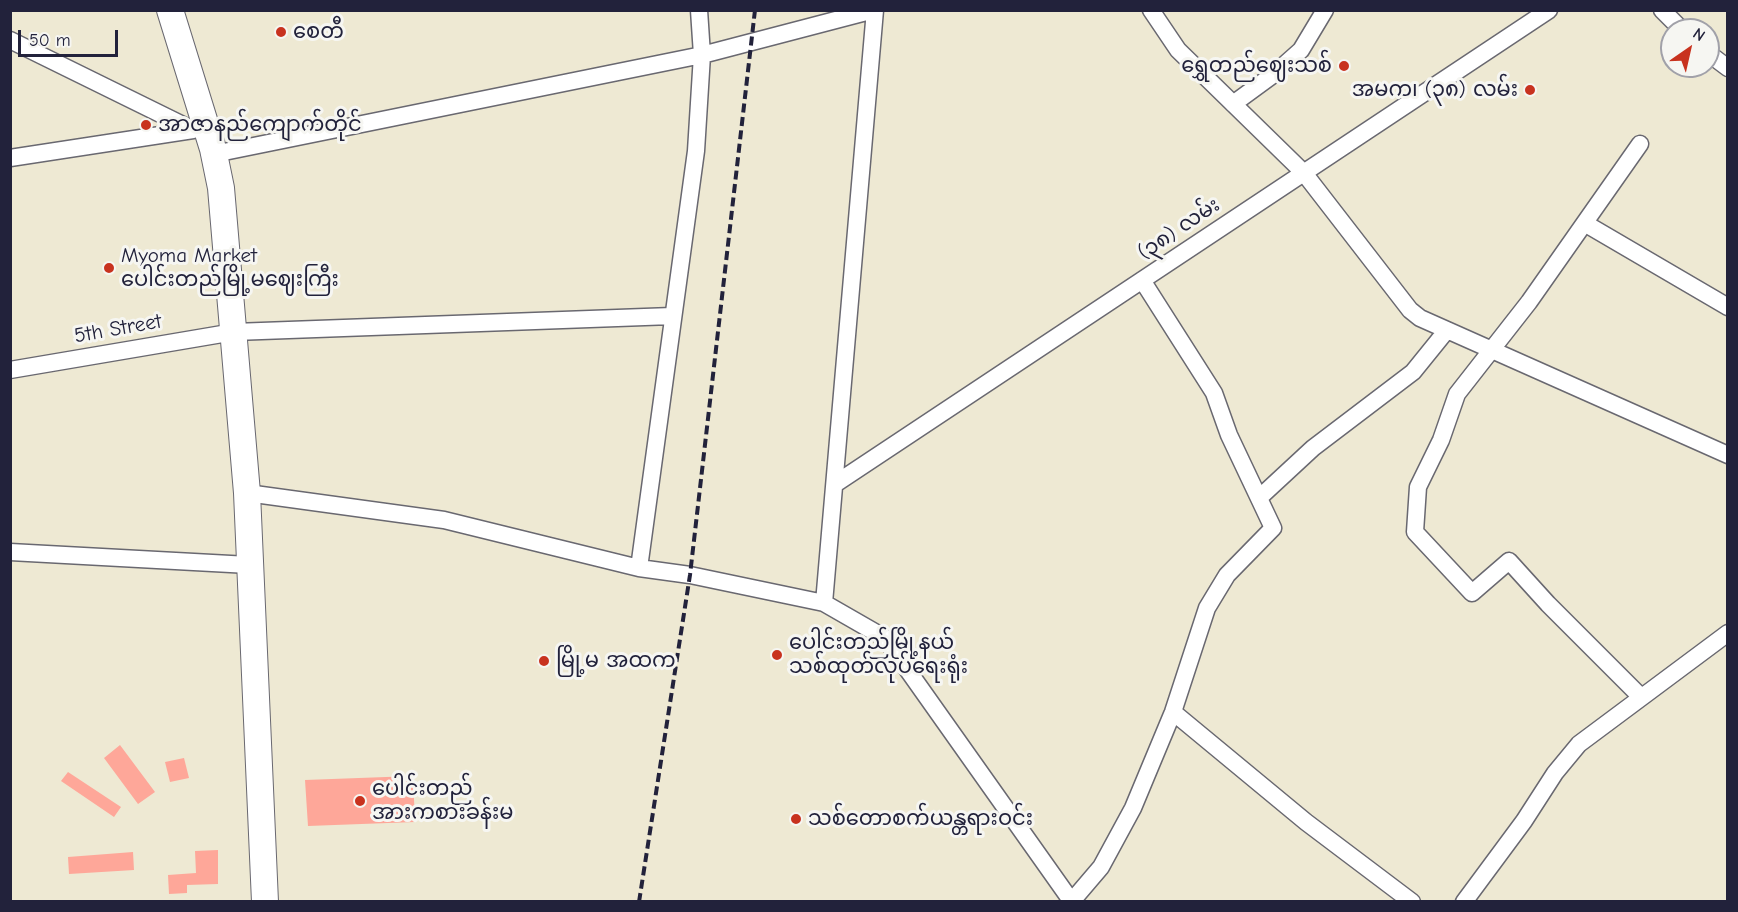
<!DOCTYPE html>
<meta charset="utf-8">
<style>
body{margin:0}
#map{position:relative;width:1738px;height:912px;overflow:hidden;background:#eee9d3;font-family:"Comic Neue",sans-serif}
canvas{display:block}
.frame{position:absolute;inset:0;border:12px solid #22223b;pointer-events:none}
.north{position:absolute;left:1660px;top:18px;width:60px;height:60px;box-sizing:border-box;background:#f6f6f2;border:2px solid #a1a1a9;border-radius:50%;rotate:34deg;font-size:16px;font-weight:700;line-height:24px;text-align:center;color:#22223b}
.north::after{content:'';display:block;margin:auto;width:21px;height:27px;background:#c8321e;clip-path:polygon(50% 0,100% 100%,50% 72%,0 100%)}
.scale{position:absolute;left:18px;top:30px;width:100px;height:27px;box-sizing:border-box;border:3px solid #22223b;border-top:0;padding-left:8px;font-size:18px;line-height:21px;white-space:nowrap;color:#22223b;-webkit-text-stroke:4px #f6f6f2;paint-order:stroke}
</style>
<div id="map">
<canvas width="1738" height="912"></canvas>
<div class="frame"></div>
<div class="north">N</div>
<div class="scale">50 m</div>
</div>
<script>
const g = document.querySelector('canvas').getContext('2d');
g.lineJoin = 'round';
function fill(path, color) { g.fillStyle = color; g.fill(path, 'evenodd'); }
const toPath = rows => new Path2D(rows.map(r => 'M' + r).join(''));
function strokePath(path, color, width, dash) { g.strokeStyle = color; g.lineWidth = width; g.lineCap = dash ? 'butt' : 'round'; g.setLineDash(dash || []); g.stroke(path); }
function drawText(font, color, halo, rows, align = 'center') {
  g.font = font + ' "Comic Neue","Noto Sans Myanmar",sans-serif'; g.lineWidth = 6; g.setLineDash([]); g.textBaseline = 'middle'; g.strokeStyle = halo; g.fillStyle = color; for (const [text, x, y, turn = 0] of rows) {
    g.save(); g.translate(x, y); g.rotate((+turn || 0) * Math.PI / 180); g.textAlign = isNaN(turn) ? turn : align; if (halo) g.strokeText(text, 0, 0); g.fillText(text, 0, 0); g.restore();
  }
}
fill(toPath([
 [120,745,155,792,138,804,104,758],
 [184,758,189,778,170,782,165,762],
 [68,772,121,807,114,817,61,781],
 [413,776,415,822,308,826,305,780],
 [218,850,218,884,187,885,187,893,169,894,168,875,196,873,195,851],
 [133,852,134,870,69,874,68,857]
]), '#fea799');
const minor = toPath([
 [1151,10,1178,50,1304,173,1410,310,1420,318,1728,455],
 [1662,10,1682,30],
 [10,40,193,130],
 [1708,53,1728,68],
 [1233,104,1274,74,1301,50,1325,10],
 [214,154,702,55,874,10],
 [10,158,193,130],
 [1586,224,1728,307],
 [10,370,234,332,672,316],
 [835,484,1549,10],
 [247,493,444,520,639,568,690,575,824,603,885,638,1072,902],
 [1259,498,1313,448,1413,372,1447,330],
 [10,552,249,565],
 [639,568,696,151,702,55,699,10],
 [824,603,875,10],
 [1640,696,1548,604,1509,561,1472,593,1415,532,1418,487,1441,440,1457,394,1529,302,1640,144],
 [1173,712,1306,822,1412,902],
 [1072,901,1101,867,1133,808,1173,712,1207,608,1227,575,1273,528,1229,435,1214,393,1142,280],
 [1464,902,1524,821,1555,773,1579,744,1728,633]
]);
const highway = toPath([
 [170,10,213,149,221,188,247,493,265,902]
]);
strokePath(minor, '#696870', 19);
strokePath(highway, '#696870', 28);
strokePath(minor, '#fff', 16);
strokePath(highway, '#fff', 26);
strokePath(toPath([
 [639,902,690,575,755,10]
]), '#22223b', 4, [9, 4.5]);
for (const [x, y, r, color] of [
 [281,32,6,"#c8321e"],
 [1344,66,6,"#c8321e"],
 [1530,90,6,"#c8321e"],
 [146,125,6,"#c8321e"],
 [109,268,6,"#c8321e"],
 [777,655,6,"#c8321e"],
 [544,661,6,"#c8321e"],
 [360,801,6,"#c8321e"],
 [796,819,6,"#c8321e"]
]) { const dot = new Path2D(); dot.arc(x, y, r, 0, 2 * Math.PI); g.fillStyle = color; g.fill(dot); strokePath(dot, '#f6f6f2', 2); }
drawText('21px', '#22223b', '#f6f6f2', [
 ["စေတီ",293,32],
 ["ရွှေတည်ဈေးသစ်",1332,66,"right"],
 ["အမက၊ (၃၈) လမ်း",1518,90,"right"],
 ["အာဇာနည်ကျောက်တိုင်",158,125],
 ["Myoma Market",121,256],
 ["ပေါင်းတည်မြို့မဈေးကြီး",121,280],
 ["ပေါင်းတည်မြို့နယ်",789,643],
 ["သစ်ထုတ်လုပ်ရေးရုံး",789,667],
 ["မြို့မ အထက",556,661],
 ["ပေါင်းတည်",372,789],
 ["အားကစားခန်းမ",372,813],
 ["သစ်တောစက်ယန္တရားဝင်း",808,819]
], 'left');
drawText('21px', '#22223b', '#f6f6f2', [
 ["(၃၈) လမ်း",1179,229,-34],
 ["5th Street",118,329,-10]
]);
</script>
